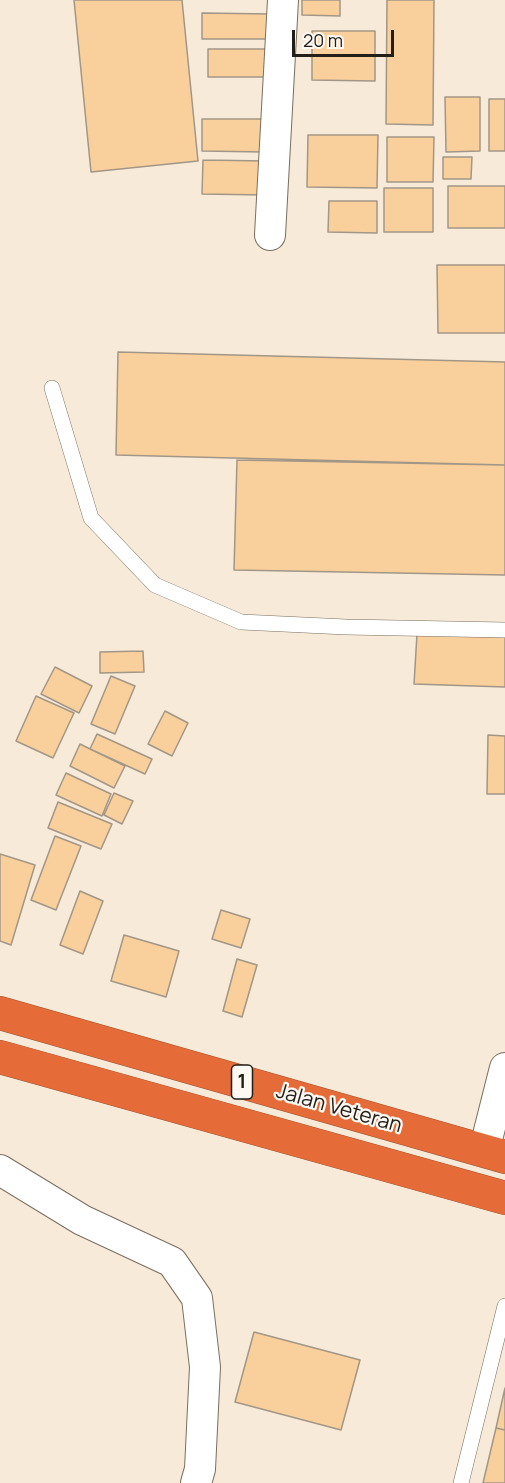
<!DOCTYPE html>
<style>
body{margin:0}
#map{position:relative;width:505px;height:1483px;overflow:hidden;background:#f7ead9;font-family:Manrope,sans-serif}
canvas{display:block}
.scale{position:absolute;left:292px;top:30px;width:102px;height:27px;box-sizing:border-box;border:3px solid #221e18;border-top:0;padding-left:8px;font-size:18px;line-height:21px;white-space:nowrap;color:#221e18;-webkit-text-stroke:4px #fef8f2;paint-order:stroke}
</style>
<div id="map">
<canvas width="505" height="1483"></canvas>
<div class="scale">20 m</div>
</div>
<script>
const g = document.querySelector('canvas').getContext('2d');
g.lineJoin = 'round';
function fill(path, color) { g.fillStyle = color; g.fill(path, 'evenodd'); }
const toPath = rows => new Path2D(rows.map(r => 'M' + r).join(''));
function strokePath(path, color, width, dash) { g.strokeStyle = color; g.lineWidth = width; g.lineCap = dash ? 'butt' : 'round'; g.setLineDash(dash || []); g.stroke(path); }
function drawText(font, color, halo, rows, align = 'center') {
  g.font = font + ' Manrope,sans-serif'; g.lineWidth = 4.5; g.setLineDash([]); g.textBaseline = 'middle'; g.strokeStyle = halo; g.fillStyle = color; for (const [text, x, y, turn = 0] of rows) {
    g.save(); g.translate(x, y); g.rotate((+turn || 0) * Math.PI / 180); g.textAlign = isNaN(turn) ? turn : align; if (halo) g.strokeText(text, 0, 0); g.fillText(text, 0, 0); g.restore();
  }
}
const building = toPath([
 [74,0,182,0,198,161,91,172,74,0],
 [302,0,340,0,340,16,302,15,302,0],
 [387,0,434,0,433,125,386,124,387,0],
 [202,13,271,14,271,39,202,39,202,13],
 [312,31,375,31,375,81,312,80,312,31],
 [208,49,270,49,269,77,208,77,208,49],
 [445,97,480,97,480,151,446,152,445,97],
 [489,99,505,99,505,151,489,151,489,99],
 [202,119,265,119,264,152,202,151,202,119],
 [308,135,378,135,377,188,307,187,308,135],
 [387,137,434,137,433,182,387,182,387,137],
 [443,157,472,157,471,179,443,179,443,157],
 [203,160,266,161,265,195,202,194,203,160],
 [448,186,505,186,505,228,448,228,448,186],
 [384,188,433,188,433,232,384,232,384,188],
 [329,201,377,201,377,233,328,232,329,201],
 [437,265,505,265,505,333,438,333,437,265],
 [118,352,505,362,505,465,116,455,118,352],
 [237,460,505,465,505,575,234,570,237,460],
 [417,634,505,637,505,687,414,684,417,634],
 [143,651,144,672,100,673,100,652,143,651],
 [55,667,92,686,79,713,41,694,55,667],
 [111,676,135,686,115,734,91,724,111,676],
 [36,696,74,713,53,758,16,741,36,696],
 [165,711,188,723,172,756,148,744,165,711],
 [97,734,152,759,145,774,90,749,97,734],
 [488,735,505,736,505,794,487,794,488,735],
 [80,744,125,766,114,788,70,766,80,744],
 [66,773,111,794,102,816,56,795,66,773],
 [114,793,133,801,122,824,104,815,114,793],
 [58,802,112,824,101,849,48,828,58,802],
 [55,836,81,846,56,910,31,900,55,836],
 [0,854,35,865,11,945,0,941,0,854],
 [80,891,103,901,83,954,60,945,80,891],
 [221,910,250,919,241,948,212,939,221,910],
 [124,935,179,951,166,997,111,981,124,935],
 [237,959,257,965,242,1017,223,1011,237,959],
 [254,1332,360,1360,341,1430,235,1402,254,1332],
 [505,1388,505,1430,496,1428,505,1388],
 [496,1428,505,1430,505,1483,483,1483,496,1428]
]);
fill(building, '#f9d09c');
strokePath(building, '#a29687', 1.5);
const lane = toPath([
 [52,388,91,518,155,585,241,622,346,627,505,630],
 [461,1483,505,1306]
]);
const street = toPath([
 [270,235,283,0],
 [484,1151,505,1068],
 [0,1170,82,1220,172,1262,197,1298,205,1367,200,1469,196,1483]
]);
const highway = toPath([
 [0,1013,505,1157],
 [0,1057,505,1198]
]);
strokePath(lane, '#7a6e5f', 16);
strokePath(street, '#7a6e5f', 32);
strokePath(highway, '#a1502d', 34);
strokePath(lane, '#fff', 15);
strokePath(street, '#fff', 30);
strokePath(highway, '#e56b38', 33);
for (const [x, y, w] of [
 [242,1082,21]
]) { const box = new Path2D(); box.roundRect(x - w / 2, y - 17, w, 34, 4.5); g.fillStyle = '#fef8f2'; g.fill(box); strokePath(box, '#221e18', 1.5); }
drawText('bold 20px', '#221e18', null, [
 ["1",242,1082]
]);
drawText('21px', '#221e18', '#fef8f2', [
 ["Jalan Veteran",339,1109,16]
]);
</script>
